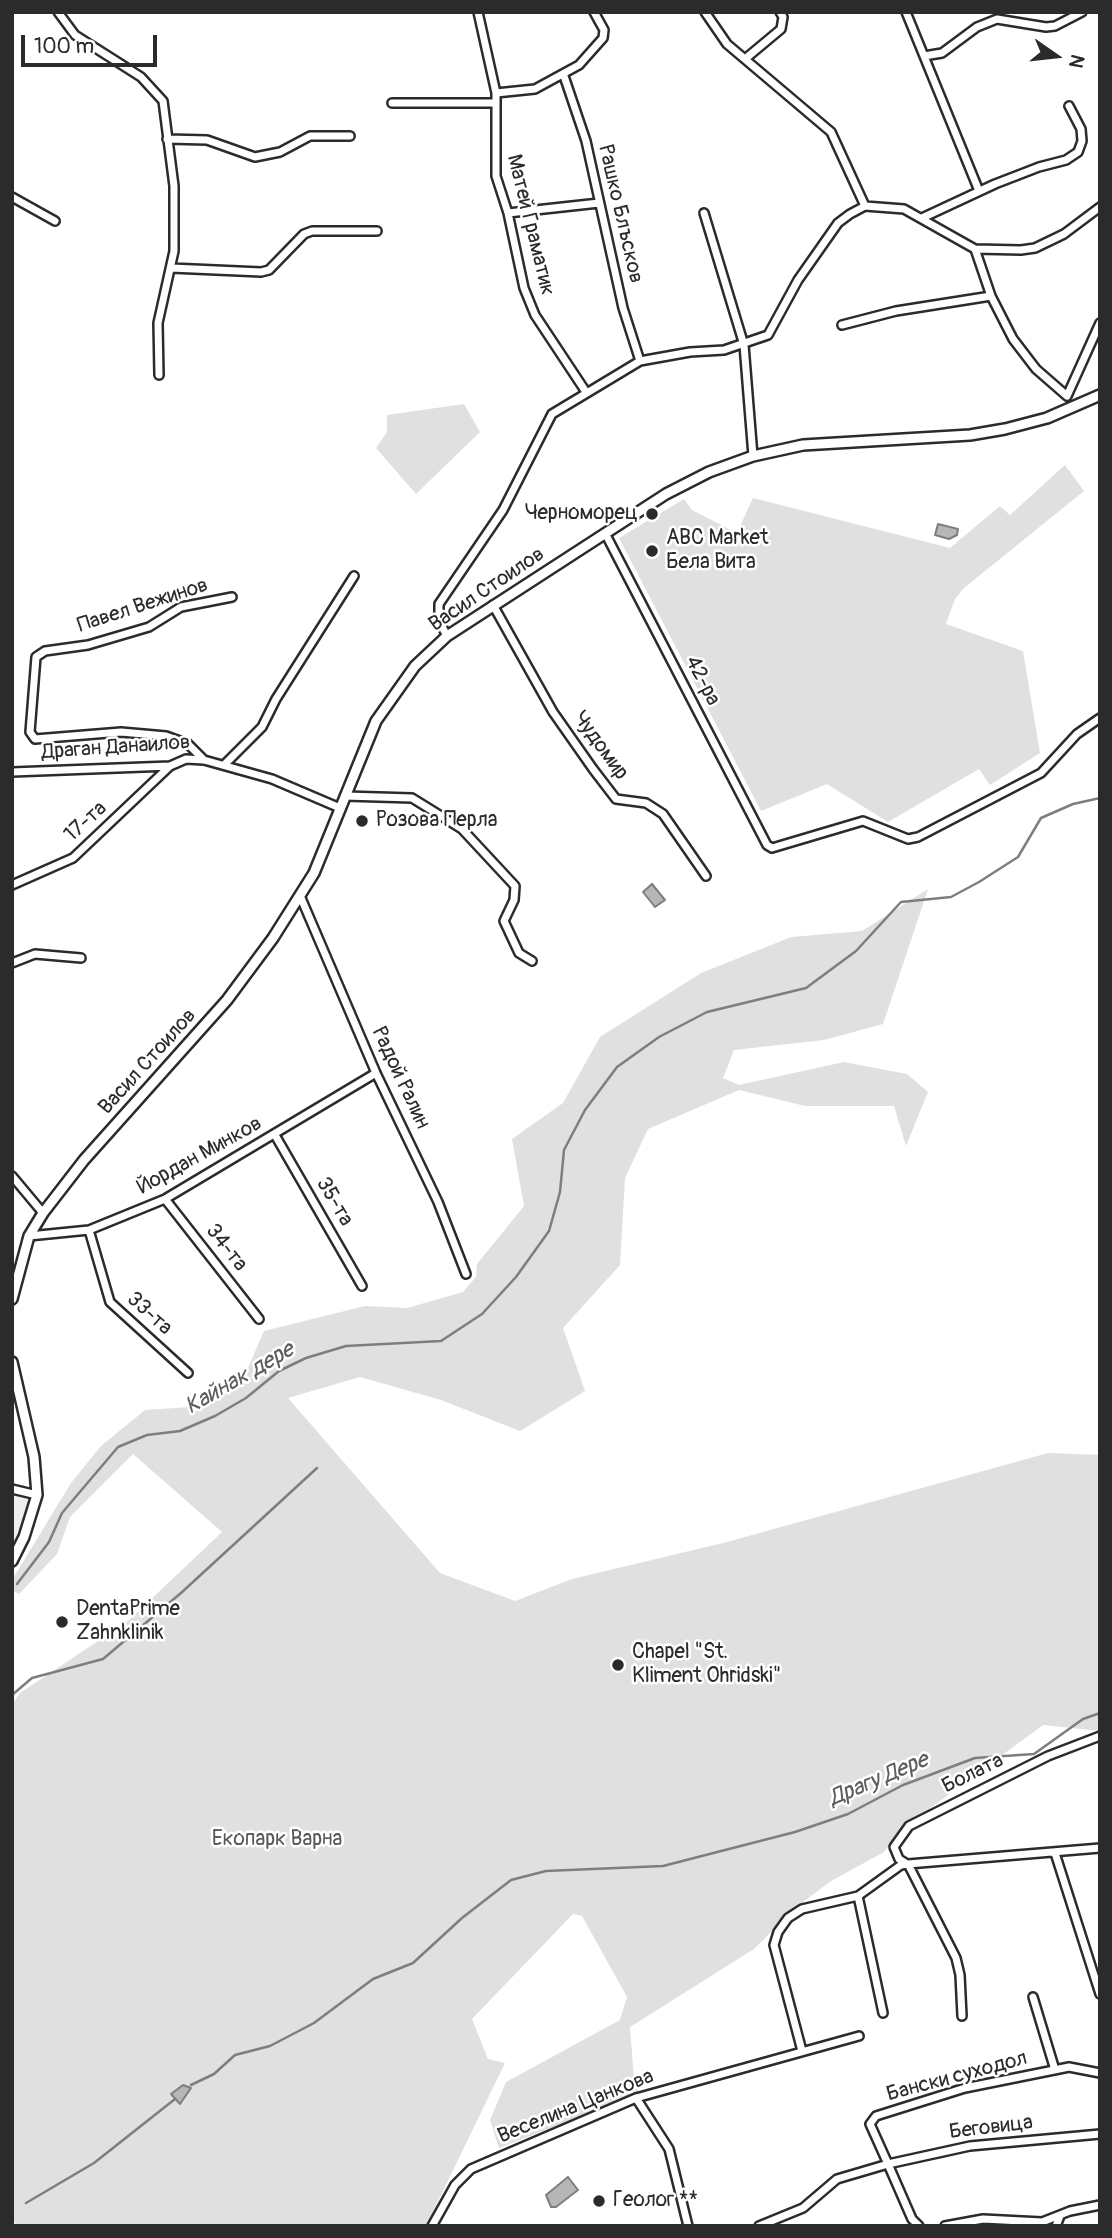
<!DOCTYPE html>
<meta charset="utf-8">
<style>
body{margin:0}
#map{position:relative;width:1112px;height:2238px;overflow:hidden;background:#fff;font-family:Pangolin,sans-serif}
canvas{display:block}
.frame{position:absolute;inset:0;border:14px solid #2b2b2b;pointer-events:none}
.north{position:absolute;left:1021px;top:21px;width:70px;height:70px;-webkit-text-stroke:5px #fff;paint-order:stroke;rotate:104deg;font-size:19px;font-weight:700;line-height:28px;text-align:center;color:#2b2b2b}
.north::after{content:'';display:block;margin:auto;width:24px;height:32px;background:#2b2b2b;clip-path:polygon(50% 0,100% 100%,50% 72%,0 100%)}
.scale{position:absolute;left:21px;top:35px;width:136px;height:32px;box-sizing:border-box;border:4px solid #2b2b2b;border-top:0;padding-left:9px;font-size:21px;line-height:24px;white-space:nowrap;color:#2b2b2b;-webkit-text-stroke:5px #fff;paint-order:stroke}
</style>
<div id="map">
<canvas width="1112" height="2238"></canvas>
<div class="frame"></div>
<div class="north">N</div>
<div class="scale">100 m</div>
</div>
<script>
const g = document.querySelector('canvas').getContext('2d');
g.lineJoin = 'round';
function fill(path, color) { g.fillStyle = color; g.fill(path, 'evenodd'); }
const toPath = rows => new Path2D(rows.map(r => 'M' + r).join(''));
function strokePath(path, color, width, dash) { g.strokeStyle = color; g.lineWidth = width; g.lineCap = dash ? 'butt' : 'round'; g.setLineDash(dash || []); g.stroke(path); }
function drawText(font, color, halo, rows, align = 'center') {
  g.font = font + ' Pangolin,sans-serif'; g.lineWidth = 5; g.setLineDash([]); g.textBaseline = 'middle'; g.strokeStyle = halo; g.fillStyle = color; for (const [text, x, y, turn = 0] of rows) {
    g.save(); g.translate(x, y); g.rotate((+turn || 0) * Math.PI / 180); g.textAlign = isNaN(turn) ? turn : align; if (halo) g.strokeText(text, 0, 0); g.fillText(text, 0, 0); g.restore();
  }
}
fill(toPath([
 [12,1493,32,1498,12,1548]
]), '#efefef');
fill(toPath([
 [464,404,480,432,416,494,376,448,387,432,387,415],
 [1065,465,1084,491,964,588,955,599,946,624,1023,651,1040,753,990,785,979,769,888,822,827,784,761,811,619,538,684,499,692,510,737,533,753,498,950,548,1000,506,1010,515],
 [928,889,883,1024,824,1040,734,1050,723,1078,739,1085,844,1062,907,1074,928,1092,906,1146,894,1106,805,1106,739,1090,648,1129,625,1178,620,1265,563,1328,585,1391,520,1431,441,1400,360,1377,288,1398,440,1573,515,1601,572,1579,727,1542,1048,1453,1100,1455,1100,1731,1043,1725,902,1829,884,1852,831,1881,799,1905,754,1949,630,2027,634,2079,639,2094,499,2148,490,2120,506,2082,620,2020,627,1997,582,1916,573,1914,472,2019,488,2059,505,2063,426,2226,16,2226,12,2215,12,1704,20,1693,128,1621,222,1532,133,1454,70,1517,57,1554,19,1594,12,1590,12,1580,71,1483,101,1446,145,1410,190,1407,247,1370,264,1331,365,1306,407,1308,463,1292,476,1277,477,1264,524,1206,512,1139,563,1103,600,1037,701,973,791,937,862,931]
]), '#e0e0e0');
const water = toPath([
 [938,524,958,529,957,535,949,539,935,535,938,524],
 [652,884,665,900,655,907,643,892,652,884],
 [183,2085,191,2088,180,2104,171,2094,183,2085],
 [568,2177,578,2190,556,2207,551,2207,546,2195,568,2177]
]);
fill(water, '#b6b6b6');
strokePath(water, '#7e7e7e', 2);
strokePath(toPath([
 [17,1584,49,1542,62,1513,118,1447,147,1435,180,1431,215,1416,246,1398,279,1371,306,1358,346,1346,441,1341,482,1314,516,1277,549,1231,560,1192,564,1150,585,1110,617,1067,659,1037,707,1012,806,988,856,951,901,902,951,897,979,882,1018,857,1041,818,1073,804,1100,798],
 [12,1695,32,1678,103,1659,181,1593,317,1468],
 [191,2085,214,2074,235,2055,270,2046,314,2023,373,1979,413,1963,462,1918,511,1880,546,1871,663,1866,795,1832,848,1814,903,1785,975,1758,1034,1754,1083,1719,1100,1713],
 [26,2203,94,2163,175,2099]
]), '#7e7e7e', 2.5);
const minor = toPath([
 [58,12,75,35,141,77,163,101,174,186,174,251,158,323,159,375],
 [478,12,496,93,496,176,508,213,524,288,535,315,586,392],
 [705,12,727,44,831,132,865,206],
 [906,12,979,191],
 [924,56,942,53,977,27,997,19,1046,27,1055,26,1082,12],
 [745,59,781,29,783,17,780,12],
 [564,76,586,141,623,308,640,361],
 [496,93,535,89,579,65,603,38,604,30,594,12],
 [392,103,496,103],
 [167,139,207,140,255,157,280,152,310,136,350,136],
 [12,197,55,221],
 [508,213,599,203],
 [704,213,744,345,753,456],
 [922,218,995,184,1039,167,1066,160,1078,152,1082,141,1081,129,1069,106],
 [975,249,991,296,1013,339,1036,369,1067,396],
 [171,268,261,272,269,270,304,234,312,231,377,231],
 [842,325,896,311,991,296],
 [1067,396,1100,323],
 [605,533,767,845,772,848,863,821,908,839,918,837,1041,773,1077,734,1100,718],
 [493,605,553,712,593,769,616,799,646,803,663,814,706,876],
 [447,636,439,621,439,604,503,510,552,414,640,361,690,352,724,350,768,335,798,280,838,223,850,214,865,206,904,209,975,249,1021,250,1035,248,1064,234,1100,207],
 [204,760,188,744,166,736,121,732,35,739,30,732,36,657,45,651,88,645,149,627,181,607,232,597],
 [225,764,262,727,276,699,354,576],
 [12,772,170,766,186,759,204,760,272,779,340,808],
 [345,796,412,798,462,829,515,886,514,900,504,921,519,953,532,961],
 [12,885,73,858,170,766],
 [301,898,376,1073,438,1202,466,1274],
 [12,963,35,954,81,958],
 [275,1135,362,1286],
 [12,1176,43,1213],
 [165,1199,259,1319],
 [89,1230,110,1302,188,1373],
 [29,1236,89,1230,165,1199,376,1073],
 [12,1489,37,1495],
 [1055,1853,1100,1994],
 [907,1864,899,1859,894,1847,909,1826,1048,1756,1100,1736],
 [858,1896,883,2013],
 [1033,1997,1055,2070],
 [962,2016,960,1975,956,1958,908,1864,1100,1848],
 [802,2051,774,1945,778,1932,788,1918,802,1909,858,1896,901,1865,908,1864],
 [1100,2073,1069,2067,965,2088,876,2116,870,2124,888,2164,970,2146,1100,2134],
 [636,2098,669,2149,688,2226],
 [432,2226,455,2185,471,2169,636,2098,859,2036],
 [759,2226,803,2208,837,2179,888,2164,912,2219,919,2226],
 [945,2226,983,2219,1042,2222,1070,2211,1100,2205],
 [1056,2226,1060,2216]
]);
const tertiary = toPath([
 [12,1299,29,1236,43,1213,84,1160,227,1000,273,938,314,873,376,721,415,666,447,636,666,494,709,472,753,456,803,445,970,435,1005,429,1047,418,1100,395],
 [12,1362,34,1457,37,1495,24,1537,12,1561]
]);
strokePath(minor, '#2b2b2b', 12);
strokePath(tertiary, '#2b2b2b', 14);
strokePath(minor, '#fff', 7);
strokePath(tertiary, '#fff', 9);
for (const [x, y, r, color] of [
 [652,514,7,"#2b2b2b"],
 [652,551,7,"#2b2b2b"],
 [362,821,7,"#2b2b2b"],
 [62,1622,7,"#2b2b2b"],
 [618,1665,7,"#2b2b2b"],
 [599,2201,7,"#2b2b2b"]
]) { const dot = new Path2D(); dot.arc(x, y, r, 0, 2 * Math.PI); g.fillStyle = color; g.fill(dot); strokePath(dot, '#fff', 2.5); }
drawText('21px', '#2b2b2b', '#fff', [
 ["Рашко Блъсков",620,214,77],
 ["Матей Граматик",530,225,76],
 ["Васил Стоилов",487,590,-34],
 ["Павел Вежинов",143,606,-18],
 ["42-ра",702,681,63],
 ["Чудомир",600,746,54],
 ["Драган Данаилов",116,748,-4],
 ["17-та",86,822,-42],
 ["Васил Стоилов",148,1062,-48],
 ["Радой Ралин",400,1078,65],
 ["Йордан Минков",200,1156,-29],
 ["35-та",334,1202,60],
 ["34-та",226,1248,52],
 ["33-та",149,1314,42],
 ["Болата",973,1774,-26],
 ["Бански суходол",957,2077,-15],
 ["Веселина Цанкова",576,2107,-22],
 ["Беговица",991,2128,-7]
]);
drawText('21px', '#2b2b2b', '#fff', [
 ["Черноморец",638,514,"right"],
 ["ABC Market",666,539],
 ["Бела Вита",666,563],
 ["Розова Перла",376,821],
 ["DentaPrime",76,1610],
 ["Zahnklinik",76,1634],
 ["Chapel \"St.",632,1653],
 ["Kliment Ohridski\"",632,1677],
 ["Геолог **",613,2201]
], 'left');
drawText('21px', '#585858', '#fff', [
 ["Екопарк Варна",277,1840]
]);
drawText('italic 23px', '#5c5c5c', '#fff', [
 ["Кайнак дере",240,1379,-30],
 ["Драгу Дере",879,1780,-23]
]);
</script>
